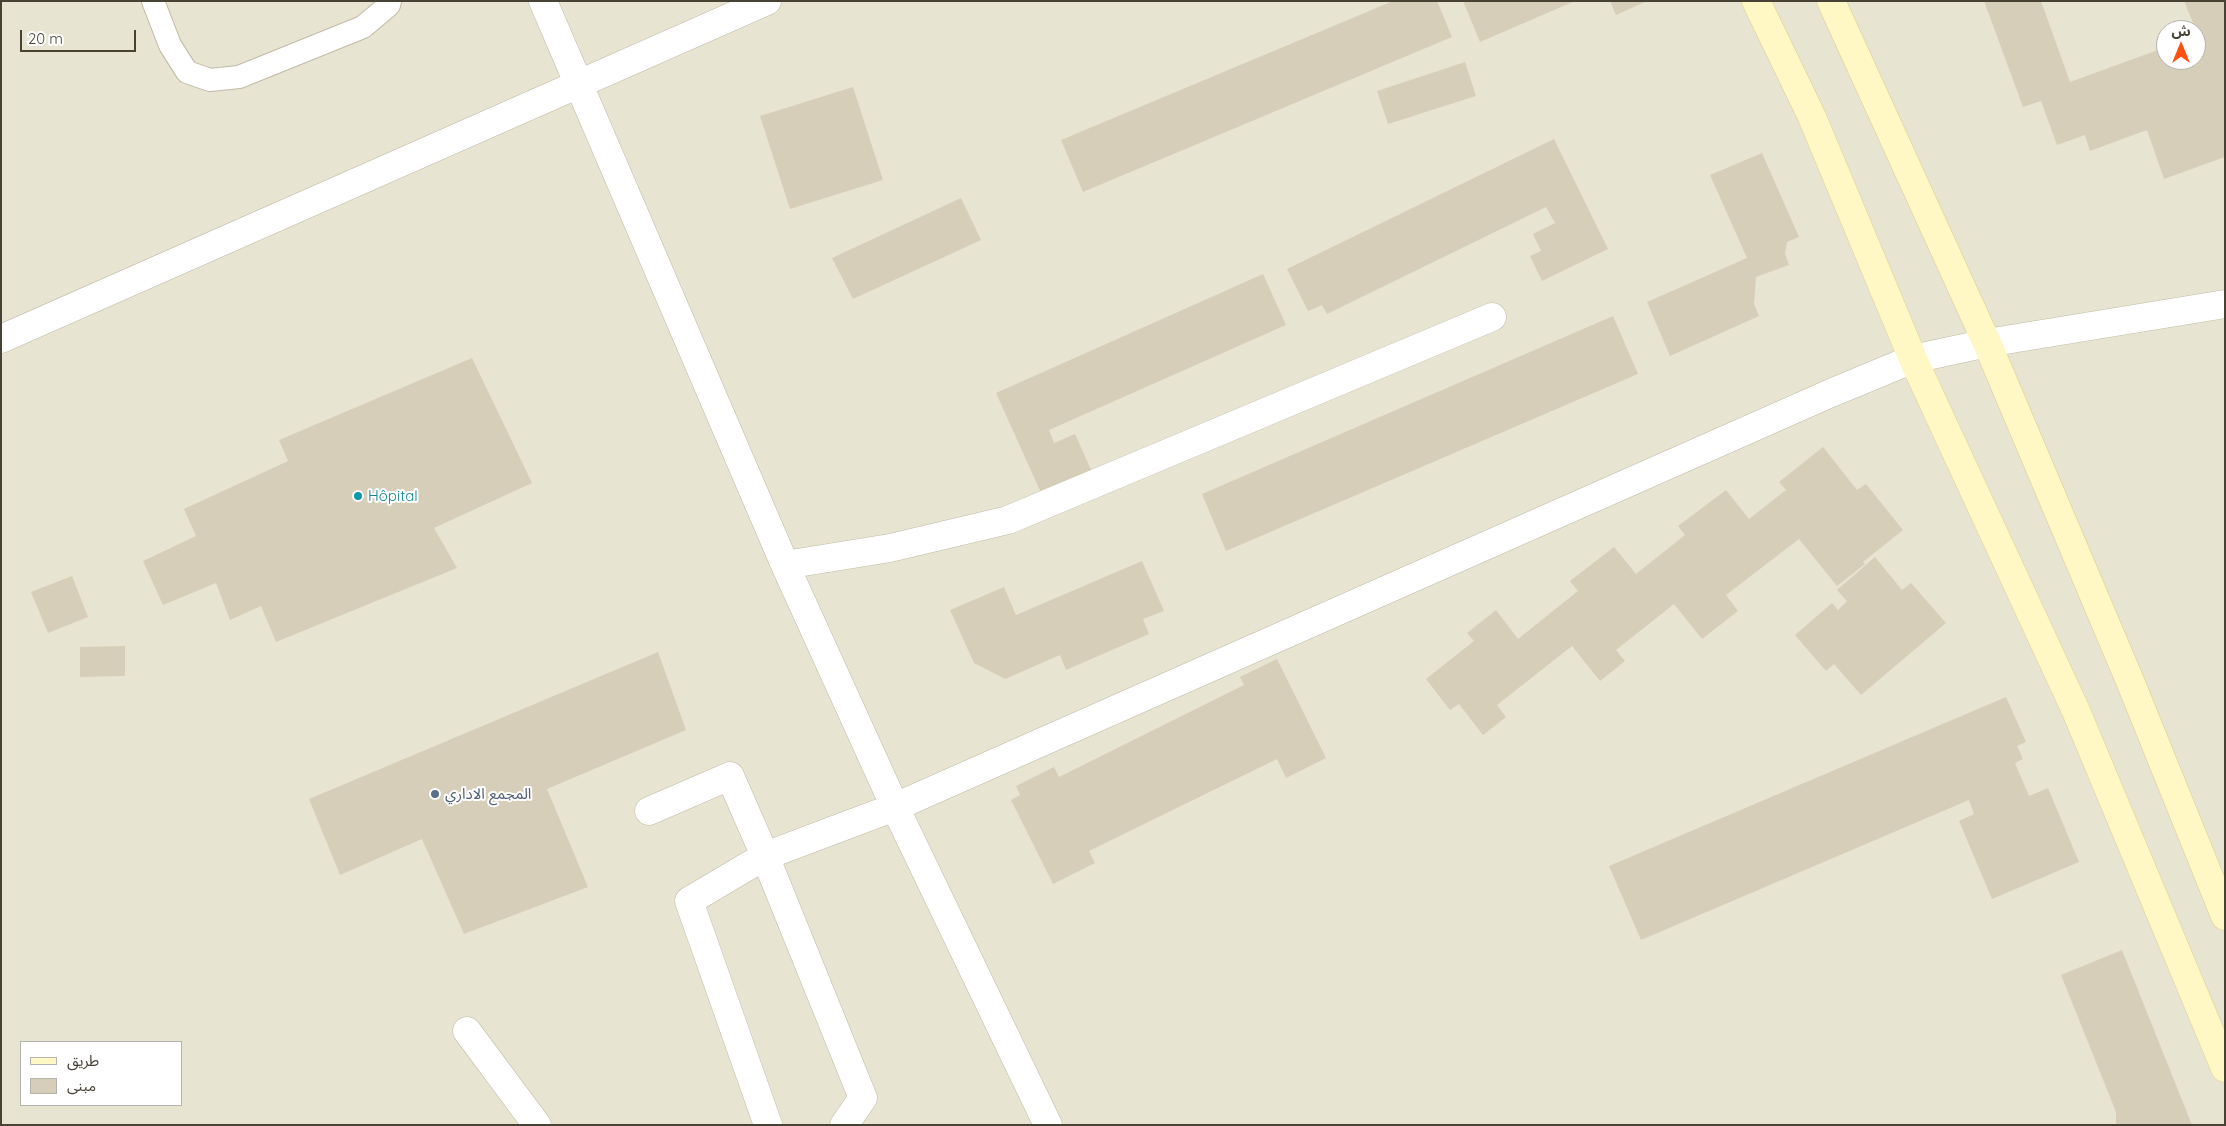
<!DOCTYPE html>
<meta charset="utf-8">
<style>
body{margin:0}
#map{position:relative;width:2226px;height:1126px;overflow:hidden;background:#f4f1e5;font-family:Quicksand,"Noto Sans Arabic",sans-serif}
canvas{display:block}
.frame{position:absolute;inset:0;border:2px solid #474234;pointer-events:none}
.legend{position:absolute;left:20px;top:1041px;width:162px;height:65px;box-sizing:border-box;background:#fff;border:1px solid #b5b3ae;margin:0;padding:6px 9px;list-style:none;font-size:15px;color:#474234}
.legend li{display:flex;align-items:center;gap:10px;height:25px}
.legend b{width:25px;border:1px solid #b5b3ae}
.north{position:absolute;left:2156px;top:20px;width:50px;height:50px;box-sizing:border-box;background:#fff;border:1px solid #b5b3ae;border-radius:50%;rotate:0deg;font-size:14px;font-weight:700;line-height:20px;text-align:center;color:#474234}
.north::after{content:'';display:block;margin:auto;width:18px;height:22px;background:#ff4f11;clip-path:polygon(50% 0,100% 100%,50% 72%,0 100%)}
.scale{position:absolute;left:20px;top:30px;width:116px;height:22px;box-sizing:border-box;border:2px solid #474234;border-top:0;padding-left:6px;font-size:15px;line-height:18px;white-space:nowrap;color:#474234;-webkit-text-stroke:4px #fff;paint-order:stroke}
</style>
<div id="map">
<canvas width="2226" height="1126"></canvas>
<div class="frame"></div>
<ul class="legend">
<li><b style="height:6px;background:#fff7c4"></b>طريق</li>
<li><b style="height:14px;background:#d7ceb9"></b>مبنى</li>
</ul>
<div class="north">ش</div>
<div class="scale">20 m</div>
</div>
<script>
const g = document.querySelector('canvas').getContext('2d');
g.lineJoin = 'round';
function fill(path, color) { g.fillStyle = color; g.fill(path, 'evenodd'); }
const toPath = rows => new Path2D(rows.map(r => 'M' + r).join(''));
function strokePath(path, color, width, dash) { g.strokeStyle = color; g.lineWidth = width; g.lineCap = dash ? 'butt' : 'round'; g.setLineDash(dash || []); g.stroke(path); }
function drawText(font, color, halo, rows, align = 'center') {
  g.font = font + ' Quicksand,"Noto Sans Arabic",sans-serif'; g.lineWidth = 4; g.setLineDash([]); g.textBaseline = 'middle'; g.strokeStyle = halo; g.fillStyle = color; for (const [text, x, y, turn = 0] of rows) {
    g.save(); g.translate(x, y); g.rotate((+turn || 0) * Math.PI / 180); g.textAlign = isNaN(turn) ? turn : align; if (halo) g.strokeText(text, 0, 0); g.fillText(text, 0, 0); g.restore();
  }
}
fill(toPath([
 [1,1,2225,1,2225,1125,1,1125],
 [2166,30,2196,30,2196,60,2166,60],
 [21,1042,181,1042,181,1105,21,1105]
]), '#e8e4d2');
fill(toPath([
 [1393,1,1437,1,1452,37,1083,192,1061,140],
 [1463,1,1575,1,1480,42],
 [1610,1,1647,1,1616,15],
 [1984,1,2041,1,2070,82,2166,47,2166,60,2196,60,2196,30,2184,1,2225,1,2225,157,2164,179,2147,130,2090,151,2085,135,2057,145,2041,101,2023,107],
 [1465,62,1476,96,1388,124,1377,91],
 [853,87,883,180,790,209,760,116],
 [1554,139,1608,249,1542,281,1530,256,1541,251,1533,234,1555,223,1546,207,1327,314,1322,305,1308,311,1287,269],
 [1762,153,1799,237,1787,242,1785,254,1789,265,1756,277,1754,304,1759,316,1670,356,1647,302,1747,258,1710,175],
 [961,198,981,240,853,299,832,258],
 [1263,274,1286,325,1049,430,1054,443,1075,434,1092,472,1042,495,996,393],
 [1613,316,1638,374,1226,551,1202,494],
 [472,358,532,483,434,528,457,568,276,642,261,606,230,620,216,583,163,605,143,561,196,536,184,509,288,461,279,440],
 [1823,447,1857,490,1866,484,1903,530,1863,562,1865,564,1837,586,1799,539,1726,595,1738,611,1702,639,1674,604,1616,650,1625,661,1600,681,1572,646,1497,705,1506,717,1483,735,1459,704,1450,710,1426,679,1474,641,1467,633,1496,610,1518,639,1578,591,1570,581,1614,547,1636,574,1685,535,1678,526,1726,490,1749,519,1786,490,1779,482],
 [1875,557,1902,590,1911,583,1946,623,1861,695,1834,664,1826,671,1795,635,1832,603,1838,610,1847,601,1837,590],
 [1142,561,1164,611,1143,619,1149,634,1066,670,1060,655,1005,679,974,663,950,610,1004,587,1016,615],
 [72,576,88,617,48,633,31,592],
 [125,646,125,676,80,677,80,647],
 [658,652,686,730,547,789,588,887,464,934,422,839,340,875,309,799],
 [1277,659,1326,758,1286,778,1277,759,1089,851,1095,863,1053,884,1011,800,1020,795,1016,786,1054,767,1059,777,1244,685,1240,677],
 [2006,697,2026,742,2017,746,2023,759,2015,763,2029,796,2048,788,2079,862,1992,899,1959,821,1974,814,1969,800,1641,940,1609,866],
 [2122,950,2192,1125,2116,1125,2116,1112,2061,975]
]), '#d7ceb9');
const lane = toPath([
 [153,1,170,45,187,72,210,80,239,77,363,27,389,5,390,1]
]);
const street = toPath([
 [543,1,785,565,895,807,1048,1125],
 [1,339,767,1],
 [785,565,890,548,1008,520,1492,317],
 [649,811,730,776,765,856,689,901,768,1125],
 [467,1031,537,1125],
 [844,1125,863,1098,765,856,895,807,1831,393,1913,359,1987,343,2225,304]
]);
const secondary = toPath([
 [1756,1,1812,117,1913,359,2076,711,2225,1068],
 [1831,1,1987,343,2130,681,2225,916]
]);
strokePath(lane, '#c0baa7', 24);
strokePath(street, '#c0baa7', 29);
strokePath(secondary, '#d7cd90', 29);
strokePath(lane, '#fff', 22);
strokePath(street, '#fff', 28);
strokePath(secondary, '#fff7c4', 28);
for (const [x, y, r, color] of [
 [358,496,5,"#0f9aa8"],
 [435,794,5,"#5c6f8a"]
]) { const dot = new Path2D(); dot.arc(x, y, r, 0, 2 * Math.PI); g.fillStyle = color; g.fill(dot); strokePath(dot, '#fff', 2); }
drawText('15px', '#0d838f', '#fff', [
 ["Hôpital",368,496]
], 'left');
drawText('15px', '#4e5e75', '#fff', [
 ["المجمع الاداري",445,794]
], 'left');
</script>
